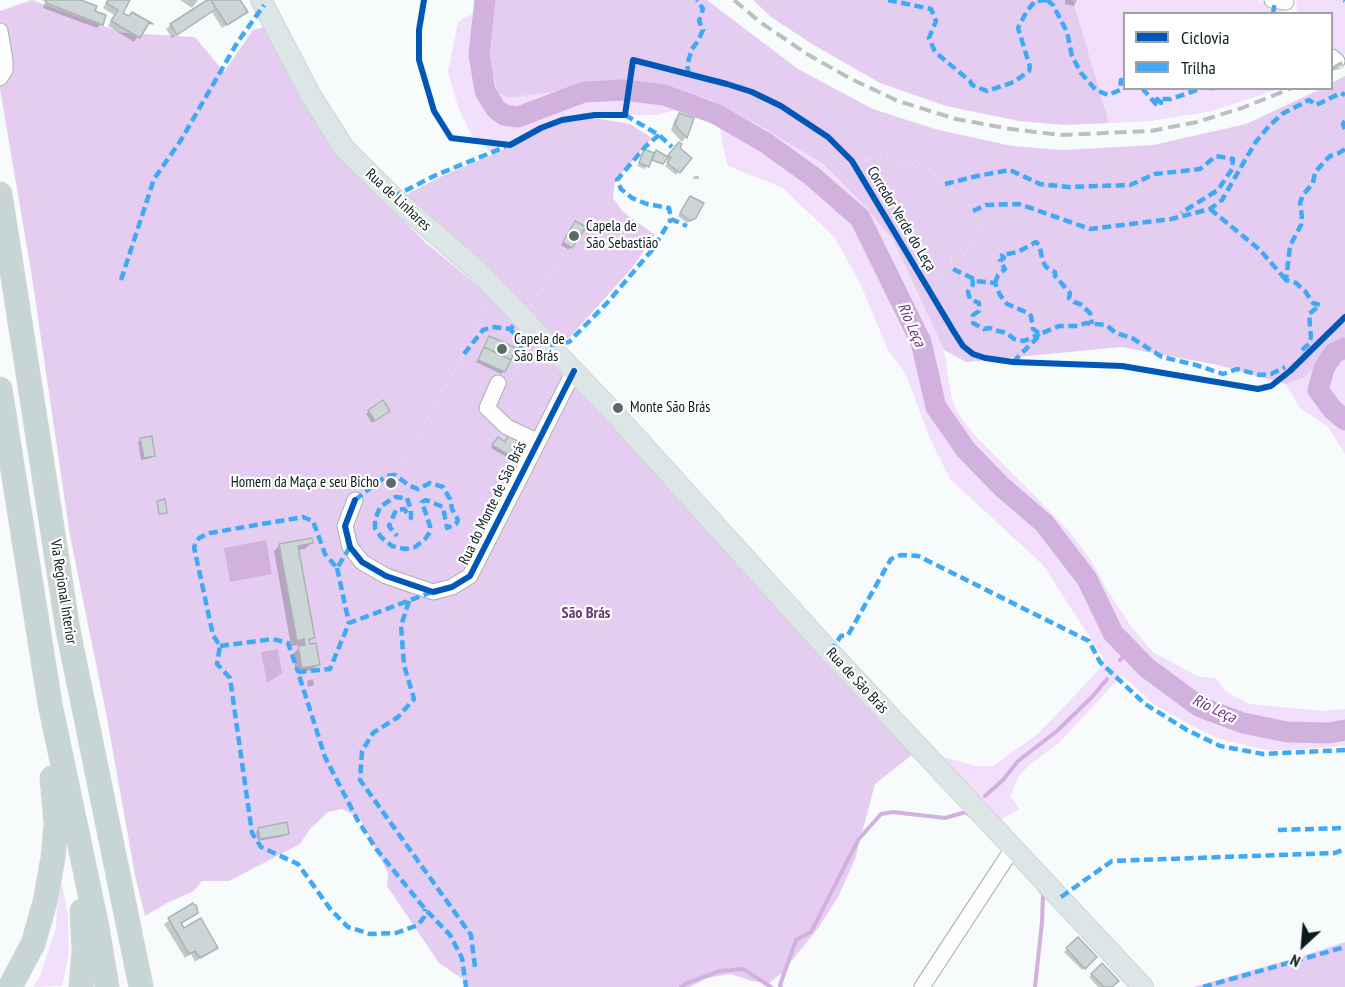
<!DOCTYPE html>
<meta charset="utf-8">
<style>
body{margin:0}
#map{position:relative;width:1345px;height:987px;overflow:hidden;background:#f7fbfb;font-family:"PT Sans Narrow",sans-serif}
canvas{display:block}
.legend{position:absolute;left:1123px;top:12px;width:210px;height:78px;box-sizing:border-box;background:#fff;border:2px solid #9ea4a4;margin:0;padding:8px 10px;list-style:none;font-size:18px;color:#0c1c1c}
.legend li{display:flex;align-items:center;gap:12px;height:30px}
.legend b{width:30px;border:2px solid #9ea4a4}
.north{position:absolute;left:1273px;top:915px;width:60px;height:60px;-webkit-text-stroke:4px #fff;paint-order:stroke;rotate:206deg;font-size:16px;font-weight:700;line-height:24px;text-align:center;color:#0c1c1c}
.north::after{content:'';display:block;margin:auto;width:21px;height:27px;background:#0c1c1c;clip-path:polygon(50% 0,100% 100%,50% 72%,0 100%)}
</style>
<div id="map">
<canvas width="1345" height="987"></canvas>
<ul class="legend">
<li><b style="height:8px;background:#0057b8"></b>Ciclovia</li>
<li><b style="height:8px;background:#3fa9f5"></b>Trilha</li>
</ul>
<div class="north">N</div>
</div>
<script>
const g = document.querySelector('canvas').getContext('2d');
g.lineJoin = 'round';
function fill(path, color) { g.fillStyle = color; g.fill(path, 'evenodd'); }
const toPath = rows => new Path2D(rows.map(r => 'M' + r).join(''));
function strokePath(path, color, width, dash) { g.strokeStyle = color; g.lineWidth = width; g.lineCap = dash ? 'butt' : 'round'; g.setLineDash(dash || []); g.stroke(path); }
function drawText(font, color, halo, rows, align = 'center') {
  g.font = font + ' "PT Sans Narrow",sans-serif'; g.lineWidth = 4.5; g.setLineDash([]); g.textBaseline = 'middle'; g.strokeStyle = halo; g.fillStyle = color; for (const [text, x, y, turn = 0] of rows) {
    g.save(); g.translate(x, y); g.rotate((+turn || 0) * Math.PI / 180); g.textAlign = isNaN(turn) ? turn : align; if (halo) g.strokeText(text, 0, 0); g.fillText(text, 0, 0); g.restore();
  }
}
fill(toPath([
 [1073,0,1258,0,1282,8,1285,13,1124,14,1124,88,1278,89,1213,111,1151,121,1109,123],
 [1296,0,1345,0,1345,54,1340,57,1332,49,1332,14,1297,13],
 [494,2,487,56,498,92,521,96,596,83,647,84,711,100,765,129,823,164,863,204,893,240,944,350,952,400,959,415,972,432,1068,530,1091,560,1106,588,1130,625,1153,652,1197,676,1217,679,1225,691,1249,704,1325,711,1345,709,1345,746,1270,751,1224,740,1204,732,1153,704,1122,675,1059,743,1029,765,1019,776,1010,797,1020,809,1000,820,940,756,976,766,993,766,1038,734,1098,671,1104,659,1043,565,950,479,930,439,906,374,888,350,860,283,835,238,783,188,728,166,722,143,720,127,677,109,659,115,625,115,595,112,561,118,489,152,486,146,471,134,458,107,448,72,458,22],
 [1345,337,1345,454,1328,427,1299,407,1286,384,1304,378],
 [59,884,62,884,68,915,69,952,62,986,33,987,40,976,56,928]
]), '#f2dffb');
fill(toPath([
 [32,0,123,33,195,37,224,72,253,30,265,27,335,153,425,242,484,291,585,395,917,751,875,784,855,859,839,895,819,927,781,974,769,983,752,981,730,974,707,978,690,987,467,987,467,982,439,963,387,886,388,873,359,817,342,809,328,812,310,829,300,844,229,881,202,881,194,891,167,903,145,916,135,875,106,713,70,536,32,277,0,89,0,11],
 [494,0,707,0,798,69,873,109,935,129,1012,146,1062,150,1153,145,1246,124,1321,89,1332,88,1332,83,1345,76,1345,337,1304,378,1286,384,1218,365,1121,347,966,362,944,350,893,240,863,204,823,164,765,129,711,100,647,84,596,83,558,91,508,98,498,92,487,56],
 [753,0,1073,0,1109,123,1065,125,1019,121,946,106,880,83,812,44,771,17],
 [594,118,630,124,652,138,615,181,613,198,622,211,655,235,632,268,570,337,561,341,553,340,404,196,440,177,503,150,538,132,565,122],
 [1345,942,1345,987,1193,987,1309,954]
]), '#e5cdf1');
fill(toPath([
 [266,540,272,574,230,582,224,548],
 [278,649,282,673,267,683,261,652]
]), '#d1b2de');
fill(toPath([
 [42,0,77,0,93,12,101,24,97,28,43,8,45,2],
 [108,0,127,0,121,13,128,17,147,22,134,42,108,26,114,15,103,8],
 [180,0,198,0,192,8],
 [214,0,238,0,246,12,222,28,212,12,172,38,166,29,171,25],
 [1065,0,1077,0,1074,6,1065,4],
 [679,115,692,119,686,137,682,142,671,130,675,119],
 [679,144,678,148,690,158,676,175,665,166,670,161,666,158],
 [645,151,655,155,666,158,661,164,650,160,645,169,637,166],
 [694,176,699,176,699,179,693,179],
 [690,197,695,217,687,223,678,216],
 [573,225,571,247,568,250,561,245],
 [489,338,504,371,501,374,476,362],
 [382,402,385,413,372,423,366,414],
 [509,436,513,457,510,459,491,448,495,441,504,443],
 [141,440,154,455,151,458,141,460,138,442],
 [311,543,305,549,297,550,313,637,308,642,318,664,312,670,296,673,293,654,299,648,298,645,291,646,274,551,280,545],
 [313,679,314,685,308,687,307,681],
 [259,829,287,833,285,836,258,841,256,832],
 [192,905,197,912,180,924,183,930,216,947,195,962,191,954,185,958,164,924],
 [1078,939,1095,957,1082,970,1064,952],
 [1102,965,1110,987,1098,987,1089,977]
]), '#0003');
strokePath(toPath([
 [1120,660,1130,650],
 [985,796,1003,780,1018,761,1057,731,1093,696,1107,679],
 [681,987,687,983,720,971,743,969,771,987],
 [781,987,780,985,796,940,811,932,858,840,881,814,893,812,945,818,966,812,969,815],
 [1035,987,1042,922,1043,894,1040,890]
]), '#d1b2de', 4);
strokePath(toPath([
 [485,0,479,54,485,91,496,109,504,115,518,117,584,92,624,90,664,95,716,114,766,143,812,176,860,218,921,342,936,407,966,450,1002,487,1044,523,1087,579,1113,633,1147,668,1200,707,1243,723,1287,732,1329,733,1345,730],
 [1345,348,1334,353,1324,368,1318,390,1333,410,1345,420]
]), '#d1b2de', 21);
const building = toPath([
 [47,0,81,0,97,6,95,11,106,15,103,25,46,3,47,0],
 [108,0,130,0,123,13,129,16,132,12,153,24,149,23,140,38,111,21,118,10,106,3,108,0],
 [207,0,211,0,216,9,177,35,170,24,207,0],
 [211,0,240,0,248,12,227,25,211,0],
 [679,113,694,118,687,138,675,125,679,113],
 [679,142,682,144,680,148,692,158,680,173,667,163,671,157,668,155,679,142],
 [644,149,654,153,649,167,639,163,644,149],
 [656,150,668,157,663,164,652,160,656,150],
 [690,196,704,203,696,218,690,221,680,213,690,196],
 [575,221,586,227,572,248,563,242,575,221],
 [489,336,516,348,511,360,484,347,489,336],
 [484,347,511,360,505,372,478,360,484,347],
 [383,400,390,411,375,421,368,410,383,400],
 [509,434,522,441,514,458,492,445,498,437,505,442,509,434],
 [152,436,155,456,144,458,140,438,152,436],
 [165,499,167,513,159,514,157,501,165,499],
 [312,538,313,543,298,546,315,638,309,639,310,644,316,643,320,665,302,668,298,646,305,645,304,639,297,641,279,544,312,538],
 [287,822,289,834,260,839,258,828,287,822],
 [193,903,194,905,196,905,198,913,181,923,184,928,201,918,218,948,200,958,195,951,189,954,168,918,193,903],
 [1078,937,1097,957,1085,969,1066,948,1078,937],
 [1102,963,1119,981,1112,987,1104,987,1091,974,1102,963]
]);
fill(building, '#ccd6d6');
strokePath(building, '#aab4b4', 1.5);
const minor = toPath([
 [1272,0,1286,2],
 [0,31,5,60,5,70,0,78],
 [1332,57,1337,61],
 [498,383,487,408,507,427,537,441],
 [355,500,345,526,350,547,362,562,386,576,433,592,452,587,470,576,574,371],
 [922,987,1013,848]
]);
const major = toPath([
 [261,0,311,96,344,148,393,197,478,271,615,414,830,652,1143,987]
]);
const highway = toPath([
 [0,194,68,630,141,987],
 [0,389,50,704,97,927,107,987],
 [10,987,33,944,45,902,53,858,56,824,52,778],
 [81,987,84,951,82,911]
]);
strokePath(minor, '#a7b0b0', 17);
strokePath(major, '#d0d4d4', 22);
strokePath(highway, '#d0d4d4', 25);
strokePath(toPath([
 [852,161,874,159,880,155,886,156,899,164,910,168,914,160,919,165,934,173,939,179,945,181,945,184,961,196,980,219,983,226,970,248,963,255,950,258,953,269,939,277,922,278],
 [531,306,568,245],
 [474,340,476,327,487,303],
 [527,357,549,368],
 [511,379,524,355],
 [395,475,464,354]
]), '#e2e4e4', 2, [1.5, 4.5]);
strokePath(minor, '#fefefe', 15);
strokePath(major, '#dde6e6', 20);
strokePath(highway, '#c7d5d5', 22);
strokePath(toPath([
 [734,0,760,22,807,54,851,79,898,101,956,119,1011,129,1060,135,1151,131,1197,122,1242,108,1292,88],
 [1332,69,1345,61]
]), '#bcbfbf', 4, [12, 6]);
strokePath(toPath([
 [515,324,528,311]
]), '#e2e4e4', 2, [1.5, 4.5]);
strokePath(toPath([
 [888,0,931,9,936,21,929,38,935,52,970,81,972,85,987,91,1014,82,1029,71,1030,67,1018,28,1027,11,1035,1,1047,0],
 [1047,0,1053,5,1067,32,1072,56,1081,73,1096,90,1108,95,1120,90,1121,80,1124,81],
 [1344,0,1345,1],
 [1273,14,1275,1],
 [689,75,687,65,692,49,698,41,703,30,699,21,703,9,697,0],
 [1142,88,1156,104,1160,106,1161,102,1157,99,1171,99,1202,88],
 [1209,88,1215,88],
 [625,115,659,135,672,147],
 [1345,121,1343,124,1345,130],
 [659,135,645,147,617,180,621,189,632,198,647,204,669,208,671,219,687,226],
 [945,184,977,176,1010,170,1040,184,1068,187,1130,185,1155,174,1200,169,1216,156,1233,159,1232,169,1218,190,1181,213],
 [393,197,436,175,505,147],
 [1210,209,1260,250,1286,280],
 [973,211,986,205,1019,204,1090,229,1171,219,1210,209,1222,200,1255,143,1269,126,1282,114,1309,100,1316,105,1341,93,1345,95],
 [953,269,972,278,975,281,995,283,1000,295,1007,304,1028,313,1031,316,1033,329,1040,334,1059,326,1078,326,1086,323,1106,325,1116,333,1132,338,1162,357,1196,365,1223,374,1237,369,1260,375,1271,374,1285,367],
 [972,278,973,284,968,292,970,299,979,303,979,311,973,315,973,323,984,329,990,328,994,330,1007,333,1014,339,1024,341,1040,334],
 [121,280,154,179,181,140,237,43,264,5],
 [995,283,998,275,1005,269,1000,261,1004,258,1002,255,1018,252,1036,242,1040,246,1042,259,1046,267,1055,272,1055,276,1070,293,1069,298,1074,302,1080,304,1090,313,1092,324],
 [510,329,520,340,522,353,527,357],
 [550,345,569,342,607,303,652,250,671,219],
 [1302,350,1309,344,1311,337,1309,314,1320,305,1313,303,1305,291,1296,283,1286,280,1290,246,1301,225,1302,217,1300,203,1303,195,1313,183,1315,172,1330,156,1339,153,1345,149],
 [464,354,483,330,492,327,510,329,515,324],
 [1013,362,1038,337],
 [355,500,386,476,395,475,410,486,418,489,430,483,443,487,450,499,452,509,458,520,456,524,447,528,443,507,426,500,422,502,430,526,430,532,425,539,415,547,405,549,392,546,381,537,375,528,375,520,380,507,395,497,407,498,411,510,411,518,404,509,396,510,389,526,397,536],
 [350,547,337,568,325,554,313,521,303,517,210,533,199,538,194,547,213,635,220,646,217,664,230,678,252,833,261,847,298,864,331,910,348,927,370,934,396,933,418,925,424,917,425,909],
 [337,568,349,623],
 [432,592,349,623,330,669,298,672,325,757,358,821,377,850,425,909,450,935,462,958,466,987],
 [409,601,401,626,404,665,414,699,398,717,373,733,362,751,360,780,471,935,475,967],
 [220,646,273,639,288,643,298,672],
 [830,652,841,636,848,635,891,559,901,555,918,556,1089,641,1100,662,1145,704,1187,730,1220,746,1263,754,1345,750],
 [1278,830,1345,828],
 [1061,897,1112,861,1335,853,1345,849],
 [1203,987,1345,947]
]), '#3fa9f5', 4.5, [9, 4.5]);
strokePath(toPath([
 [424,0,419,30,419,60,434,111,451,138,510,145,541,128,562,120,595,115,625,115,633,60,727,84,752,92,781,106,828,137,852,161,954,332,963,346,973,354,985,358,1013,362,1122,366,1258,389,1271,386,1290,371,1345,317],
 [355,500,345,526,350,547,362,562,386,576,433,592,452,587,470,576,574,371]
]), '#0057b8', 6);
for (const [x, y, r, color] of [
 [574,236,6,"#5e6a6a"],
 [502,349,6,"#5e6a6a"],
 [618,408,6,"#5e6a6a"],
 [391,483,6,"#5e6a6a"]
]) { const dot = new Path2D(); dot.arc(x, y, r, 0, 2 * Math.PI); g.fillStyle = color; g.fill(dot); strokePath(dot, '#fff', 2); }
drawText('15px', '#0c1c1c', '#fff', [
 ["Rua de Linhares",398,200,43],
 ["Corredor Verde do Leça",901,219,59],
 ["Rua do Monte de São Brás",493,503,-64],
 ["Via Regional Interior",63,592,81],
 ["Rua de São Brás",857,681,47]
]);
drawText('15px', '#0c1c1c', '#fff', [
 ["Capela de",586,227],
 ["São Sebastião",586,244],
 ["Capela de",514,340],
 ["São Brás",514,357],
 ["Monte São Brás",630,408],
 ["Homem da Maça e seu Bicho",379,483,"right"]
], 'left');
drawText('italic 16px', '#6d3480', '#fff', [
 ["Rio Leça",911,325,66],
 ["Rio Leça",1214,709,25]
]);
drawText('bold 16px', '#653c73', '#fff', [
 ["São Brás",586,613]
]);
</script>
